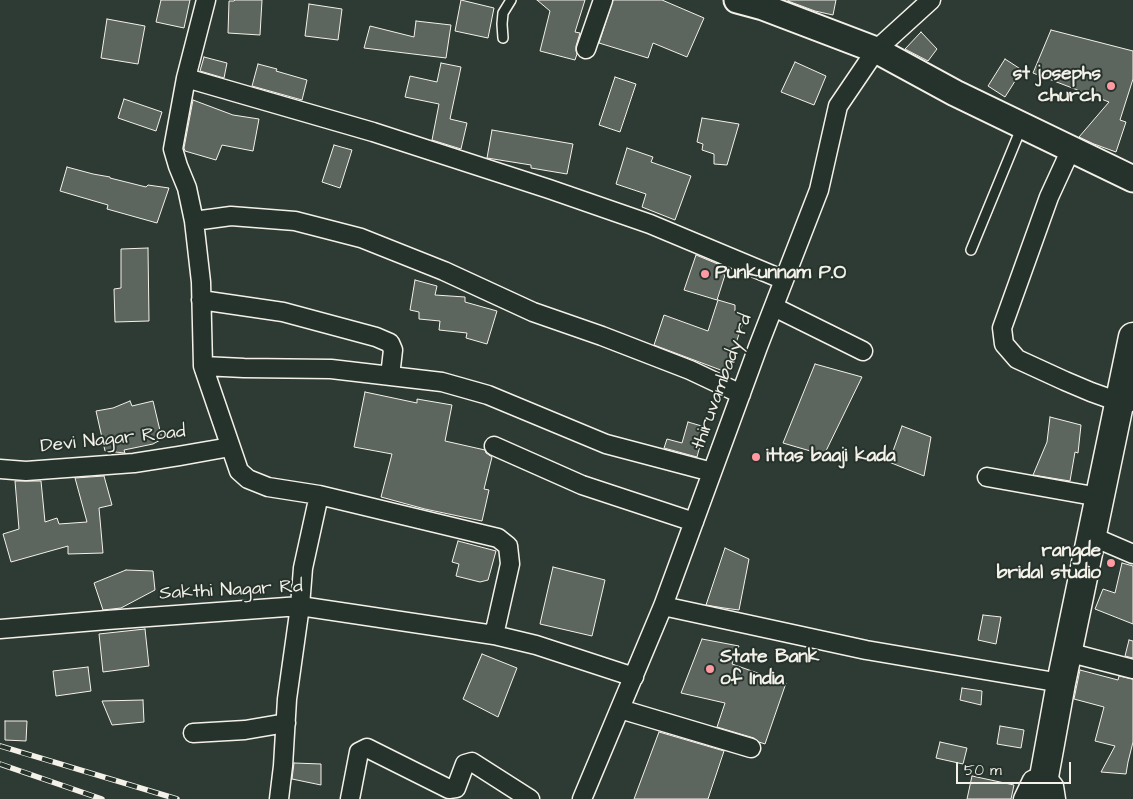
<!DOCTYPE html>
<style>
body{margin:0}
#map{position:relative;width:1133px;height:799px;overflow:hidden;background:#2e3b34;font-family:"Architects Daughter",sans-serif}
canvas{display:block}
.scale{position:absolute;left:956px;top:762px;width:115px;height:22px;box-sizing:border-box;border:2px solid #f4f1e8;border-top:0;padding-left:6px;font-size:15px;line-height:18px;white-space:nowrap;color:#f4f1e8;-webkit-text-stroke:4px #26332d;paint-order:stroke}
</style>
<div id="map">
<canvas width="1133" height="799"></canvas>
<div class="scale">50 m</div>
</div>
<script>
const g = document.querySelector('canvas').getContext('2d');
g.lineJoin = 'round';
function fill(path, color) { g.fillStyle = color; g.fill(path, 'evenodd'); }
const toPath = rows => new Path2D(rows.map(r => 'M' + r).join(''));
function strokePath(path, color, width, dash) { g.strokeStyle = color; g.lineWidth = width; g.lineCap = dash ? 'butt' : 'round'; g.setLineDash(dash || []); g.stroke(path); }
function drawText(font, color, halo, rows, align = 'center') {
  g.font = font + ' "Architects Daughter",sans-serif'; g.lineWidth = 4; g.setLineDash([]); g.textBaseline = 'middle'; g.strokeStyle = halo; g.fillStyle = color; for (const [text, x, y, turn = 0] of rows) {
    g.save(); g.translate(x, y); g.rotate((+turn || 0) * Math.PI / 180); g.textAlign = isNaN(turn) ? turn : align; if (halo) g.strokeText(text, 0, 0); g.fillText(text, 0, 0); g.restore();
  }
}
const building = toPath([
 [161,0,190,0,184,28,156,22,161,0],
 [235,0,262,0,260,35,228,33,229,1,234,1,235,0],
 [461,0,494,8,488,38,455,31,461,0],
 [537,0,585,0,575,32,580,33,576,46,576,51,577,54,575,60,540,51,550,11,537,0],
 [613,0,662,0,704,18,687,57,653,43,648,58,599,43,613,0],
 [788,0,836,0,833,15,815,11,788,1,788,0],
 [309,4,342,9,338,40,305,36,309,4],
 [107,19,145,26,138,64,101,58,107,19],
 [416,21,451,25,446,58,364,48,370,26,414,37,416,21],
 [1051,30,1133,51,1133,79,1120,120,1126,122,1116,152,1094,144,1079,137,1109,102,1033,73,1051,30],
 [921,32,937,49,928,61,905,49,921,32],
 [204,57,227,63,224,78,200,71,204,57],
 [1005,59,1022,70,1005,97,988,86,1005,59],
 [795,62,826,76,814,105,781,92,795,62],
 [441,63,461,67,450,119,467,123,461,149,432,140,439,104,405,97,410,76,437,82,441,63],
 [258,64,277,69,276,71,307,80,302,100,252,86,258,64],
 [615,77,636,84,620,132,599,125,615,77],
 [124,99,162,112,156,131,118,118,124,99],
 [193,100,233,115,259,119,253,151,222,145,216,160,185,151,184,148,193,100],
 [702,118,739,124,727,165,714,164,714,154,702,150,703,144,697,142,702,118],
 [492,130,573,144,567,174,531,168,531,165,487,158,492,130],
 [334,145,352,150,340,188,322,182,334,145],
 [627,148,653,157,651,162,691,176,675,220,642,207,646,194,616,184,627,148],
 [67,167,93,174,110,177,110,178,146,187,148,185,169,188,157,223,107,209,108,205,60,191,67,167],
 [148,248,149,321,115,322,114,289,121,288,121,249,148,248],
 [696,255,720,265,717,273,725,275,717,300,684,290,696,255],
 [415,280,437,286,435,295,465,297,465,302,497,311,487,344,466,338,467,333,439,330,440,321,419,319,419,312,410,310,415,280],
 [718,300,735,305,735,311,746,314,726,372,654,345,664,315,708,331,718,300],
 [815,364,862,377,824,455,783,443,815,364],
 [365,392,417,403,417,399,452,405,445,441,485,450,486,453,492,457,484,489,489,490,482,521,425,509,381,497,392,454,354,447,365,392],
 [130,401,132,406,153,401,162,439,153,444,124,450,125,453,105,451,96,411,113,408,130,401],
 [1050,417,1081,425,1078,453,1075,452,1070,481,1033,475,1047,442,1050,417],
 [688,422,705,427,697,457,664,448,667,439,682,443,688,422],
 [902,426,931,437,924,476,889,462,902,426],
 [104,476,112,505,99,508,103,553,68,554,68,546,11,562,3,534,19,529,15,481,41,481,45,522,57,518,59,524,87,522,75,478,104,476],
 [458,541,496,551,488,580,480,582,456,576,459,564,452,562,458,541],
 [725,548,749,559,739,610,724,608,706,605,725,548],
 [1122,563,1133,566,1133,624,1095,609,1103,589,1115,593,1122,563],
 [553,567,605,580,592,636,540,624,553,567],
 [126,570,153,571,155,590,121,608,103,610,94,583,126,570],
 [983,615,1001,617,996,644,978,640,983,615],
 [145,629,149,666,103,672,99,634,145,629],
 [702,639,739,646,732,664,786,683,765,744,759,742,754,738,717,727,725,703,681,693,702,639],
 [1129,640,1133,641,1133,658,1125,656,1129,640],
 [482,654,517,668,498,717,463,699,482,654],
 [88,667,91,691,56,696,53,671,88,667],
 [1080,670,1118,680,1119,676,1133,679,1133,742,1128,762,1126,774,1101,772,1115,746,1095,741,1104,707,1074,699,1080,670],
 [962,688,982,691,981,705,960,700,962,688],
 [143,700,144,722,112,725,102,701,143,700],
 [5,721,27,721,26,741,5,740,5,721],
 [1000,726,1024,730,1021,748,997,744,1000,726],
 [659,732,724,751,708,799,634,799,659,732],
 [940,742,967,748,963,764,936,758,940,742],
 [294,763,321,764,321,785,292,779,294,763],
 [972,776,1014,785,1011,799,967,799,972,776]
]);
fill(building, '#5c655e');
strokePath(building, '#f4f1e8', 1);
const lane = toPath([
 [503,38,502,24,503,13,511,0],
 [971,250,1022,126]
]);
const street = toPath([
 [206,0,186,78,173,149,178,166,187,188,194,221,201,282,203,366,239,471,248,479,268,487,319,495,303,568,300,606,287,699,283,766,279,799],
 [586,49,603,0],
 [186,78,373,132,549,189,650,224,784,280],
 [1071,149,1049,197,1002,328,1004,344,1017,359,1065,381,1091,392,1119,402,1128,403],
 [194,221,231,216,295,221,361,238,444,271,533,312,602,336,690,370,741,394],
 [201,300,283,312,376,337,390,343,393,350,390,376],
 [774,307,863,351],
 [203,366,244,368,331,369,442,382,488,395,606,444,712,472],
 [494,446,582,485,694,522],
 [0,469,26,471,134,463,179,456,230,447],
 [987,477,1099,497],
 [319,495,498,538,508,546,510,564,494,635,536,645,634,677],
 [1091,536,1133,554],
 [663,606,866,650,1061,683],
 [0,629,107,620,300,606,494,635],
 [1067,652,1133,669],
 [620,709,751,748],
 [193,733,245,730,286,723],
 [350,799,359,752,367,748,449,789,456,788,465,764,472,762,530,799],
 [582,799,663,606,758,347,819,190,838,106,876,50,931,0],
 [1023,799,1032,780,1045,775,1054,786,1056,799]
]);
const secondary = toPath([
 [737,0,763,7,876,50,955,93,1133,179]
]);
const primary = toPath([
 [1040,799,1061,683,1133,337]
]);
strokePath(lane, '#f4f1e8', 12);
strokePath(street, '#f4f1e8', 21);
strokePath(secondary, '#f4f1e8', 29);
strokePath(primary, '#f4f1e8', 31);
strokePath(lane, '#26332d', 9);
strokePath(street, '#26332d', 18);
strokePath(secondary, '#26332d', 25);
strokePath(primary, '#26332d', 28);
const rail = toPath([
 [0,746,177,799],
 [0,764,102,799]
]);
strokePath(rail, '#f4f1e8', 5.5);
strokePath(rail, '#26332d', 4, [11]);
for (const [x, y, r, color] of [
 [1111,86,5,"#ff9aa2"],
 [705,274,5,"#ff9aa2"],
 [756,457,5,"#ff9aa2"],
 [1111,563,5,"#ff9aa2"],
 [710,669,5,"#ff9aa2"]
]) { const dot = new Path2D(); dot.arc(x, y, r, 0, 2 * Math.PI); g.fillStyle = color; g.fill(dot); strokePath(dot, '#26332d', 2); }
drawText('bold 19px', '#f4f1e8', '#26332d', [
 ["st josephs",1101,75,"right"],
 ["church",1101,97,"right"],
 ["Punkunnam P.O",715,274],
 ["ittas baaji kada",766,457],
 ["rangde",1101,552,"right"],
 ["bridal studio",1101,574,"right"],
 ["State Bank",720,658],
 ["of India",720,680]
], 'left');
drawText('19px', '#f4f1e8', '#26332d', [
 ["thiruvambady rd",723,382,-70],
 ["Devi Nagar Road",113,440,-6],
 ["Sakthi Nagar Rd",231,591,-3]
]);
</script>
